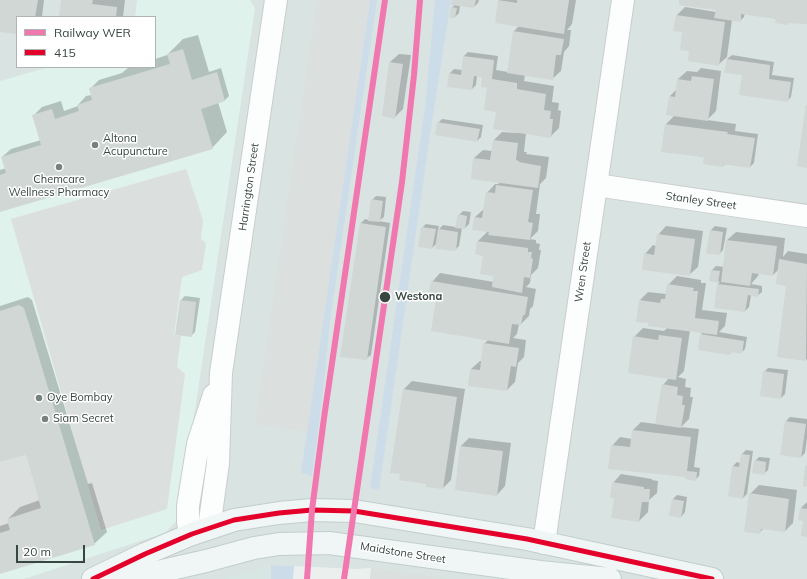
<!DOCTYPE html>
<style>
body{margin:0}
#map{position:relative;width:807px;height:579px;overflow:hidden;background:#ebf0ef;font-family:Mulish,sans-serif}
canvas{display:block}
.legend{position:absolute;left:16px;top:16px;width:140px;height:52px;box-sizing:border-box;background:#fff;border:1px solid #afb5b3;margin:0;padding:5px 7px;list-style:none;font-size:12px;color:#374641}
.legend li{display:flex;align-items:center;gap:8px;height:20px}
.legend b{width:20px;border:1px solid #afb5b3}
.scale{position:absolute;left:16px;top:545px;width:69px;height:18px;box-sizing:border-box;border:2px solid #374641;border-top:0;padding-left:5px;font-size:12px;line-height:14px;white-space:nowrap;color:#374641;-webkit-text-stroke:3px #fff;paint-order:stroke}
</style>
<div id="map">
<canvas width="807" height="579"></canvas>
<ul class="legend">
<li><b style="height:5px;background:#f178af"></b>Railway WER</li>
<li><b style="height:5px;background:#e4002b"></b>415</li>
</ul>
<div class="scale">20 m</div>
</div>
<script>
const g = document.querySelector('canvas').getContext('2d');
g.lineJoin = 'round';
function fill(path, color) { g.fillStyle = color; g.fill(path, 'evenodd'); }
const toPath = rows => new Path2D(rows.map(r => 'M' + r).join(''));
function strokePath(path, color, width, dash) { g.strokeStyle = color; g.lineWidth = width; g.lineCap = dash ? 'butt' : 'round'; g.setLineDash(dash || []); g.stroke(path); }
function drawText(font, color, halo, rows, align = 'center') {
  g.font = font + ' Mulish,sans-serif'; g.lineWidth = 3; g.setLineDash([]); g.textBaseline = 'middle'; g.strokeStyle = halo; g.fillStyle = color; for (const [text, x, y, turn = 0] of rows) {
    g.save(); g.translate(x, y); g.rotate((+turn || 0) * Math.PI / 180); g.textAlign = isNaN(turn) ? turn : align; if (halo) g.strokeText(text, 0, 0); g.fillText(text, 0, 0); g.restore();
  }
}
fill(toPath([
 [0,0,807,0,807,579,370,579,371,568,356,569,272,565,271,579,0,579],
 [17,17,155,17,155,67,17,67]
]), '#d9e3e1');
fill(toPath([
 [137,0,250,0,255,8,179,518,165,533,24,579,0,579,0,81,49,67,155,67,155,17,135,17]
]), '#dff2ec');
fill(toPath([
 [271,565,271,579,224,579]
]), '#d7e6e3');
fill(toPath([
 [370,0,377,0,330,321,323,392,312,476,301,473],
 [435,0,451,0,430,135,379,490,370,488,425,107],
 [271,565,294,566,293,579,271,579]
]), '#cddce9');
fill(toPath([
 [317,0,370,0,307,432,255,424],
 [186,169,203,220,201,239,206,243,202,270,182,277,174,335,181,336,177,367,185,374,167,509,101,530,11,219],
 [26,455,41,508,7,519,10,530,0,533,0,462],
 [371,568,448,579,370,579]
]), '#dbdfde');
fill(toPath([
 [0,0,44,0,42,17,17,17,17,33,0,31],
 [62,0,125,0,123,17,60,17],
 [453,0,479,0,478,3,474,7,460,5,459,13,455,17,452,8,455,4],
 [499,0,576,0,572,24,567,30,571,30,569,46,564,52,561,71,552,79,525,75,524,81,554,86,552,102,559,103,558,110,561,111,559,128,550,137,526,133,524,152,527,152,526,154,549,157,546,178,540,184,536,214,540,214,538,231,530,239,536,240,536,243,540,244,539,250,541,250,538,268,531,275,530,283,526,287,536,289,533,306,530,309,529,316,521,324,519,324,517,334,513,338,526,340,524,357,518,363,515,382,507,390,471,369,480,361,482,361,484,344,489,339,437,300,432,282,440,273,494,282,495,275,484,255,476,253,478,241,488,231,475,217,484,209,487,193,495,184,498,184,501,182,474,158,483,150,492,151,494,140,502,132,517,133,517,132,497,111,484,77,477,76,476,85,472,89,448,86,450,73,454,69,462,70,464,56,468,52,498,56,496,70,508,72,514,31,519,26],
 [680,0,807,0,807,24,745,13,744,17,740,21,732,20,727,57,718,65,690,50,677,15,685,7,716,12,717,9],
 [198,35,209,72,221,68,229,96,225,100,218,102,227,132,212,148,0,211,0,170,6,168,2,157,11,149,41,140,33,116,42,107,61,101,64,111,78,106,78,105,86,96,92,95,90,89,99,80,122,73,129,67,155,67,155,59,167,55,183,39],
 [399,54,411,55,403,109,395,117,390,62],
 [732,55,774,62,772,75,794,78,791,97,787,101,743,74,727,59],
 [701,68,721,71,716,111,707,120,736,124,735,131,758,134,754,163,750,167,725,164,723,166,705,157,662,151,666,124,675,115,670,96,677,89,678,79,687,71,697,72],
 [442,119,483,125,481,137,477,141,438,123],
 [376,196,386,197,384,217,379,221,390,223,371,355,366,359,361,223,365,219,369,220,372,200],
 [463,211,471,212,469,224,465,228,462,228,459,246,455,250,437,243,432,248,422,228,426,224,439,226,438,230,443,225,456,227,459,215],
 [666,226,703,231,698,267,689,275,645,254,653,245,656,246,658,235],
 [715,226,727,228,723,250,719,254,707,253,711,230],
 [736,232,785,238,783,257,788,251,807,254,807,359,806,360,787,285,779,269,773,275,759,273,758,276,751,284,762,286,762,292,757,296,751,295,749,307,745,311,715,307,718,284,720,282,710,280,712,270,716,266,724,267,727,240],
 [677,276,701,280,701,283,706,283,702,310,727,313,725,326,719,332,747,337,745,349,741,353,732,351,730,354,701,334,703,332,690,330,684,371,678,377,686,379,685,387,691,388,690,397,693,397,689,419,681,427,699,429,694,467,700,468,699,476,695,480,612,446,620,437,632,439,632,431,641,422,656,424,663,385,669,378,634,337,643,328,664,331,668,327,640,300,648,292,666,294,668,285],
 [185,296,200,298,195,332,191,336,181,300],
 [28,297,32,300,88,484,92,483,107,532,94,544,0,573,0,526,9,523,8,519,20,507,40,500,26,454,0,461,0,306],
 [768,368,788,370,785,394,781,398,764,372],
 [412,381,465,389,451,480,443,488,404,389],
 [790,417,807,419,807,438,805,453,801,457,786,421],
 [469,438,511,443,505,486,497,495,461,446],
 [746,450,753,451,747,494,743,498,733,466,737,462,740,463,742,454],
 [759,457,770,458,768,470,764,474,755,461],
 [621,474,652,479,652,480,658,481,657,493,649,500,648,512,639,521,615,497,613,483],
 [759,485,797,490,793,523,785,531,764,528,759,533,750,494],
 [677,495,687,497,685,512,681,517,673,499],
 [807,502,807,536,804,520,801,508]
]), '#0003');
fill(toPath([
 [0,0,38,0,35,17,17,17,17,34,0,32],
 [61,0,93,0,92,4,117,7,116,17,59,17],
 [452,0,476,0,474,8,451,5],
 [498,0,517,3,517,0,569,0,564,34,495,23],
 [679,0,807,0,807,24,789,23,788,25,775,23,776,19,741,14,741,22,714,18,716,10,679,5],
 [451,7,457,8,455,18,449,18],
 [676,15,725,22,719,66,688,61,689,51,680,50,682,32,673,31],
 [513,31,564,39,561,55,556,55,553,80,507,73],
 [183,49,192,80,217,72,225,101,201,109,213,149,0,212,0,175,6,173,1,157,41,145,32,115,52,109,55,119,79,111,77,105,92,100,89,88,170,64,167,54],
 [463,56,494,60,492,79,517,83,517,89,546,94,544,110,551,111,550,119,553,119,551,138,493,129,496,112,484,110,487,88,481,87,482,77,474,76,472,90,447,87,449,73,461,75],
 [727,59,770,65,769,79,791,82,788,102,739,95,742,75,724,73],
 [389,62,403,64,395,119,382,116],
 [692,76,714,79,708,121,666,115,669,96,675,97,677,79,691,81],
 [806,105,807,105,807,168,797,166],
 [437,122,480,129,477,142,435,135],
 [665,124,728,132,727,134,755,138,750,168,724,164,723,167,703,164,704,157,661,152],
 [493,140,518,143,516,160,519,161,519,162,541,166,538,188,471,179,473,158,490,160],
 [496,185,533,190,528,222,533,223,530,240,488,235,489,232,472,230,474,217,482,218,486,192,495,193],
 [371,199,383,201,380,222,368,221],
 [458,214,467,216,465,229,455,228],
 [360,223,386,227,367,360,340,357],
 [421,227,436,229,432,249,418,247],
 [438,229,458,232,456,251,435,249],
 [710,230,723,232,720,255,706,253],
 [657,234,695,239,690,276,642,270,644,253,654,255],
 [726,240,777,246,773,276,752,273,750,286,721,282],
 [477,241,528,248,528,252,532,252,531,258,533,259,530,278,524,277,522,293,492,287,493,276,480,274,483,256,475,254],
 [779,259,807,264,806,361,777,357,786,286,776,284],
 [711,270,720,271,718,283,709,281],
 [431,281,528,297,525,315,523,315,521,325,512,324,509,344,431,331,436,300,434,300,434,298,428,297],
 [667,284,694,288,693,291,698,291,695,318,719,321,717,335,648,326,648,323,636,322,639,300,660,303,661,299,665,299],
 [717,284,759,289,758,297,748,295,745,312,714,308],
 [180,300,196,302,192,337,175,335],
 [19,305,24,308,29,324,95,545,0,574,0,533,10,530,7,519,41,508,26,455,0,462,0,311],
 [700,334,744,341,742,354,731,352,730,355,698,350],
 [659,335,682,338,676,380,628,373,633,336,658,340],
 [483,343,519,348,516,367,511,366,507,391,468,386,470,369,480,370],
 [763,371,784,374,781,399,760,396],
 [662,384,678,387,677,395,683,396,682,405,685,405,681,428,655,424],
 [403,389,457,397,443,489,426,487,426,484,399,480,400,474,390,473],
 [785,421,806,424,801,458,780,455],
 [632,430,691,437,687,471,697,472,696,481,685,479,685,477,608,469,611,445,630,447],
 [460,446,503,451,497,496,455,490],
 [741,454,750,455,743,499,728,496,732,466,739,467],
 [754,460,766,462,765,475,752,473],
 [805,466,807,466,807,487,803,486],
 [612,482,644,487,644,489,650,489,649,502,642,502,639,522,611,518,614,498,610,498],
 [749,493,789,499,785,532,761,529,760,534,744,532],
 [672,499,684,501,681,518,669,516],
 [800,508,807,509,807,537,801,536,803,521,798,520]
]), '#d1d7d5');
const street = toPath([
 [596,185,807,216],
 [209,528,218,463,221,373,276,0],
 [192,534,188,523,188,506,198,444,214,395],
 [544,543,623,0]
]);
const secondary = toPath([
 [93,579,145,554,192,534,234,520,279,513,312,510,354,511,527,539,712,579],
 [127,579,206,561,254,548,279,544,329,543,540,572,610,579]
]);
strokePath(street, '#c9cecd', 24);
strokePath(secondary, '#c2cecc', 24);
strokePath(street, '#fcfdfd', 22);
strokePath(secondary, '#eff6f5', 22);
strokePath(toPath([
 [93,579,145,554,192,534,234,520,279,513,312,510,354,511,527,539,712,579]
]), '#e4002b', 5);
strokePath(toPath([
 [307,579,312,510,324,418,385,0],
 [344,579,402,182,414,75,420,0]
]), '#f178af', 6);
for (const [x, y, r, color] of [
 [95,145,4,"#76827e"],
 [59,167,4,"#76827e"],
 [385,297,6,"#374641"],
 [39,398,4,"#76827e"],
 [45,419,4,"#76827e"]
]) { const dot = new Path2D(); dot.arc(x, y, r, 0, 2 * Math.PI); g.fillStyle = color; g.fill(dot); strokePath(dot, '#fff', 1.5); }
drawText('11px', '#374641', '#fff', [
 ["Altona",103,139],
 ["Acupuncture",103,152],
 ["Chemcare",59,180,"center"],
 ["Wellness Pharmacy",59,193,"center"],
 ["Oye Bombay",47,398],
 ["Siam Secret",53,419]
], 'left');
drawText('11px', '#374641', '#fff', [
 ["Harrington Street",249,187,-82],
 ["Stanley Street",701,201,8],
 ["Wren Street",583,272,-82],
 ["Maidstone Street",403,553,9]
]);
drawText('bold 11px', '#374641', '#fff', [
 ["Westona",395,297]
], 'left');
</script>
